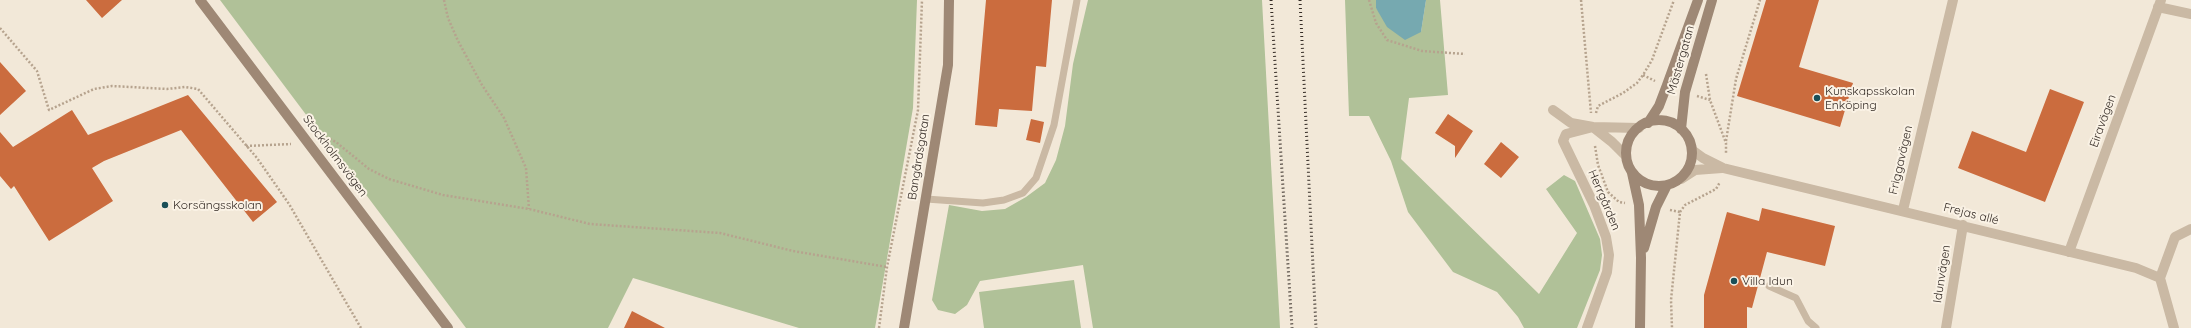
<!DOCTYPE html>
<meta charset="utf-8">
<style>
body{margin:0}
canvas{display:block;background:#f2e8d8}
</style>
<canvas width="2191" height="328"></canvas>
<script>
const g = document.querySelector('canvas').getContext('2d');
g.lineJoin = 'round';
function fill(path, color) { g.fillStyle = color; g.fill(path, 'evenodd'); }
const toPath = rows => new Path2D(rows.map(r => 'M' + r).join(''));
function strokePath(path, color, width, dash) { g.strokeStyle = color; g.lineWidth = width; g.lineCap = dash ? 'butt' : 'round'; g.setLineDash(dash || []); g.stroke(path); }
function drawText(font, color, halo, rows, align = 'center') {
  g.font = font + ' Quicksand,sans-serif'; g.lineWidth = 4; g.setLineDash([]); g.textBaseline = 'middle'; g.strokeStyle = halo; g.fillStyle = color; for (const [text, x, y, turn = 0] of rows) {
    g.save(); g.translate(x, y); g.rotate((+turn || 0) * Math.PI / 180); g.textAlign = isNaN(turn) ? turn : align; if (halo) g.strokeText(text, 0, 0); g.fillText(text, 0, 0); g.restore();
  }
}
fill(toPath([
 [220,0,917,0,913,108,875,328,799,328,633,278,608,328,466,328],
 [1088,0,1262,0,1280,328,1093,328,1083,265,980,281,967,305,955,314,938,310,932,300,949,205,982,211,1005,209,1026,197,1045,183,1056,160,1065,126,1073,64],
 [1345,0,1376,0,1376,8,1421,32,1426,0,1440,0,1448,95,1409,98,1401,159,1539,294,1577,233,1546,189,1564,175,1575,181,1600,239,1602,255,1600,270,1577,328,1524,328,1518,317,1497,292,1453,272,1408,212,1391,161,1369,116,1349,116],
 [1074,280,1081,328,984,328,979,292]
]), '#b0c198');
fill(toPath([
 [1376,0,1426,0,1421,32,1405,40,1387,27,1376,8]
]), '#76a9b0');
fill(toPath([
 [86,0,122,0,102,18],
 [986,0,1052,0,1046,67,1036,66,1032,111,999,109,997,127,975,125],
 [1766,0,1819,0,1799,67,1853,83,1840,127,1737,96],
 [0,62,26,91,0,115],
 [2050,89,2084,102,2045,202,1958,168,1972,131,2026,152],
 [188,95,277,202,253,222,181,130,104,161,92,168,113,201,49,241,14,186,11,189,0,176,0,132,13,147,72,110,88,135],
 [1448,114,1473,131,1455,158,1455,146,1435,133],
 [1031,119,1044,122,1040,143,1026,140],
 [1501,142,1519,157,1501,178,1484,164],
 [1762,208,1835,226,1825,266,1767,252,1752,308,1747,307,1747,328,1704,328,1704,295,1727,212,1759,221],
 [632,311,665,328,624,328]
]), '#cb6c3e');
strokePath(toPath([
 [444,0,448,18,458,41,482,85,504,118,526,168,529,209],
 [1369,0,1376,23,1387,40,1422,51,1465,54],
 [1581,0,1591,113],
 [0,28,37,71,49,110,94,89,112,86,167,89,185,87,198,89,257,158,289,204,361,328],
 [1706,74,1710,100,1726,143,1726,154],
 [1643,75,1655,81],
 [1697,96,1710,100],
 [1596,113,1598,106,1623,93,1637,83,1643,75,1652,60,1674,0],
 [322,139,328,138,336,142,369,169,389,179,443,195,529,209,590,224,720,233,793,251,887,267],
 [1726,141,1736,79,1760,0],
 [246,146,291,144],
 [1595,146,1598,165,1608,192,1619,202,1625,203],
 [1670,210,1680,212,1671,300,1672,328],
 [1680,212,1685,205,1716,189,1720,182],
 [879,328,887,267,918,110,922,0]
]), '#b6a38e', 2.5, [2, 2]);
strokePath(toPath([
 [926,199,983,203,1004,200,1023,193,1036,178,1054,125,1077,0],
 [1769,286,1796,298,1808,321,1816,328]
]), '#cab9a4', 7);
strokePath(toPath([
 [2158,7,2191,14],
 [1553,110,1571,123,1593,127,1639,128],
 [1593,127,1612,142,1626,156],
 [1692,150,1703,158,1723,168,2136,268,2160,278,2174,328],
 [1681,179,1695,170,1722,168],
 [1903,210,1953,0],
 [2069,252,2161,0],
 [2160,278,2175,237,2191,229],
 [1587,328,1607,272,1609,255,1606,237,1594,205,1563,141,1566,134,1593,127],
 [1946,328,1963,225]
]), '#cab9a4', 10);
strokePath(toPath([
 [200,0,448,328],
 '1626 153a33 33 0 1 1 66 0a33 33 0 1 1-66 0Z',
 [1648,123,1659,106,1667,85,1698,0],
 [1681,129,1685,92,1712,0],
 [1632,173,1639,205,1641,258,1640,328],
 [1644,248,1656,207,1667,185],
 [904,328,948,65,949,0]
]), '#9e8875', 10);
strokePath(toPath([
 [1271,0,1292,328],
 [1300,0,1316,328]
]), '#352c26', 3, [1, 3]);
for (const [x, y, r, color] of [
 [1817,98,4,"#1a4f58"],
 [165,205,4,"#1a4f58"],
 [1734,281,4,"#1a4f58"]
]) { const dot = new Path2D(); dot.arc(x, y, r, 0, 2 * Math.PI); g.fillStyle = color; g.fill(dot); strokePath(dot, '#faf2e5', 1.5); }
drawText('12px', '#352c26', '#faf2e5', [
 ["Mästergatan",1681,60,-74],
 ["Eiravägen",2103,121,-70],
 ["Stockholmsvägen",335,156,53],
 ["Bangårdsgatan",919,157,-81],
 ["Friggavägen",1901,160,-77],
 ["Herrgården",1604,200,67],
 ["Frejas allé",1971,214,14],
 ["Idunvägen",1942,274,-81]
]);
drawText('12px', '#352c26', '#faf2e5', [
 ["Kunskapsskolan",1825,91],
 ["Enköping",1825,105],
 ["Korsängsskolan",173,205],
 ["Villa Idun",1742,281]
], 'left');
</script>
